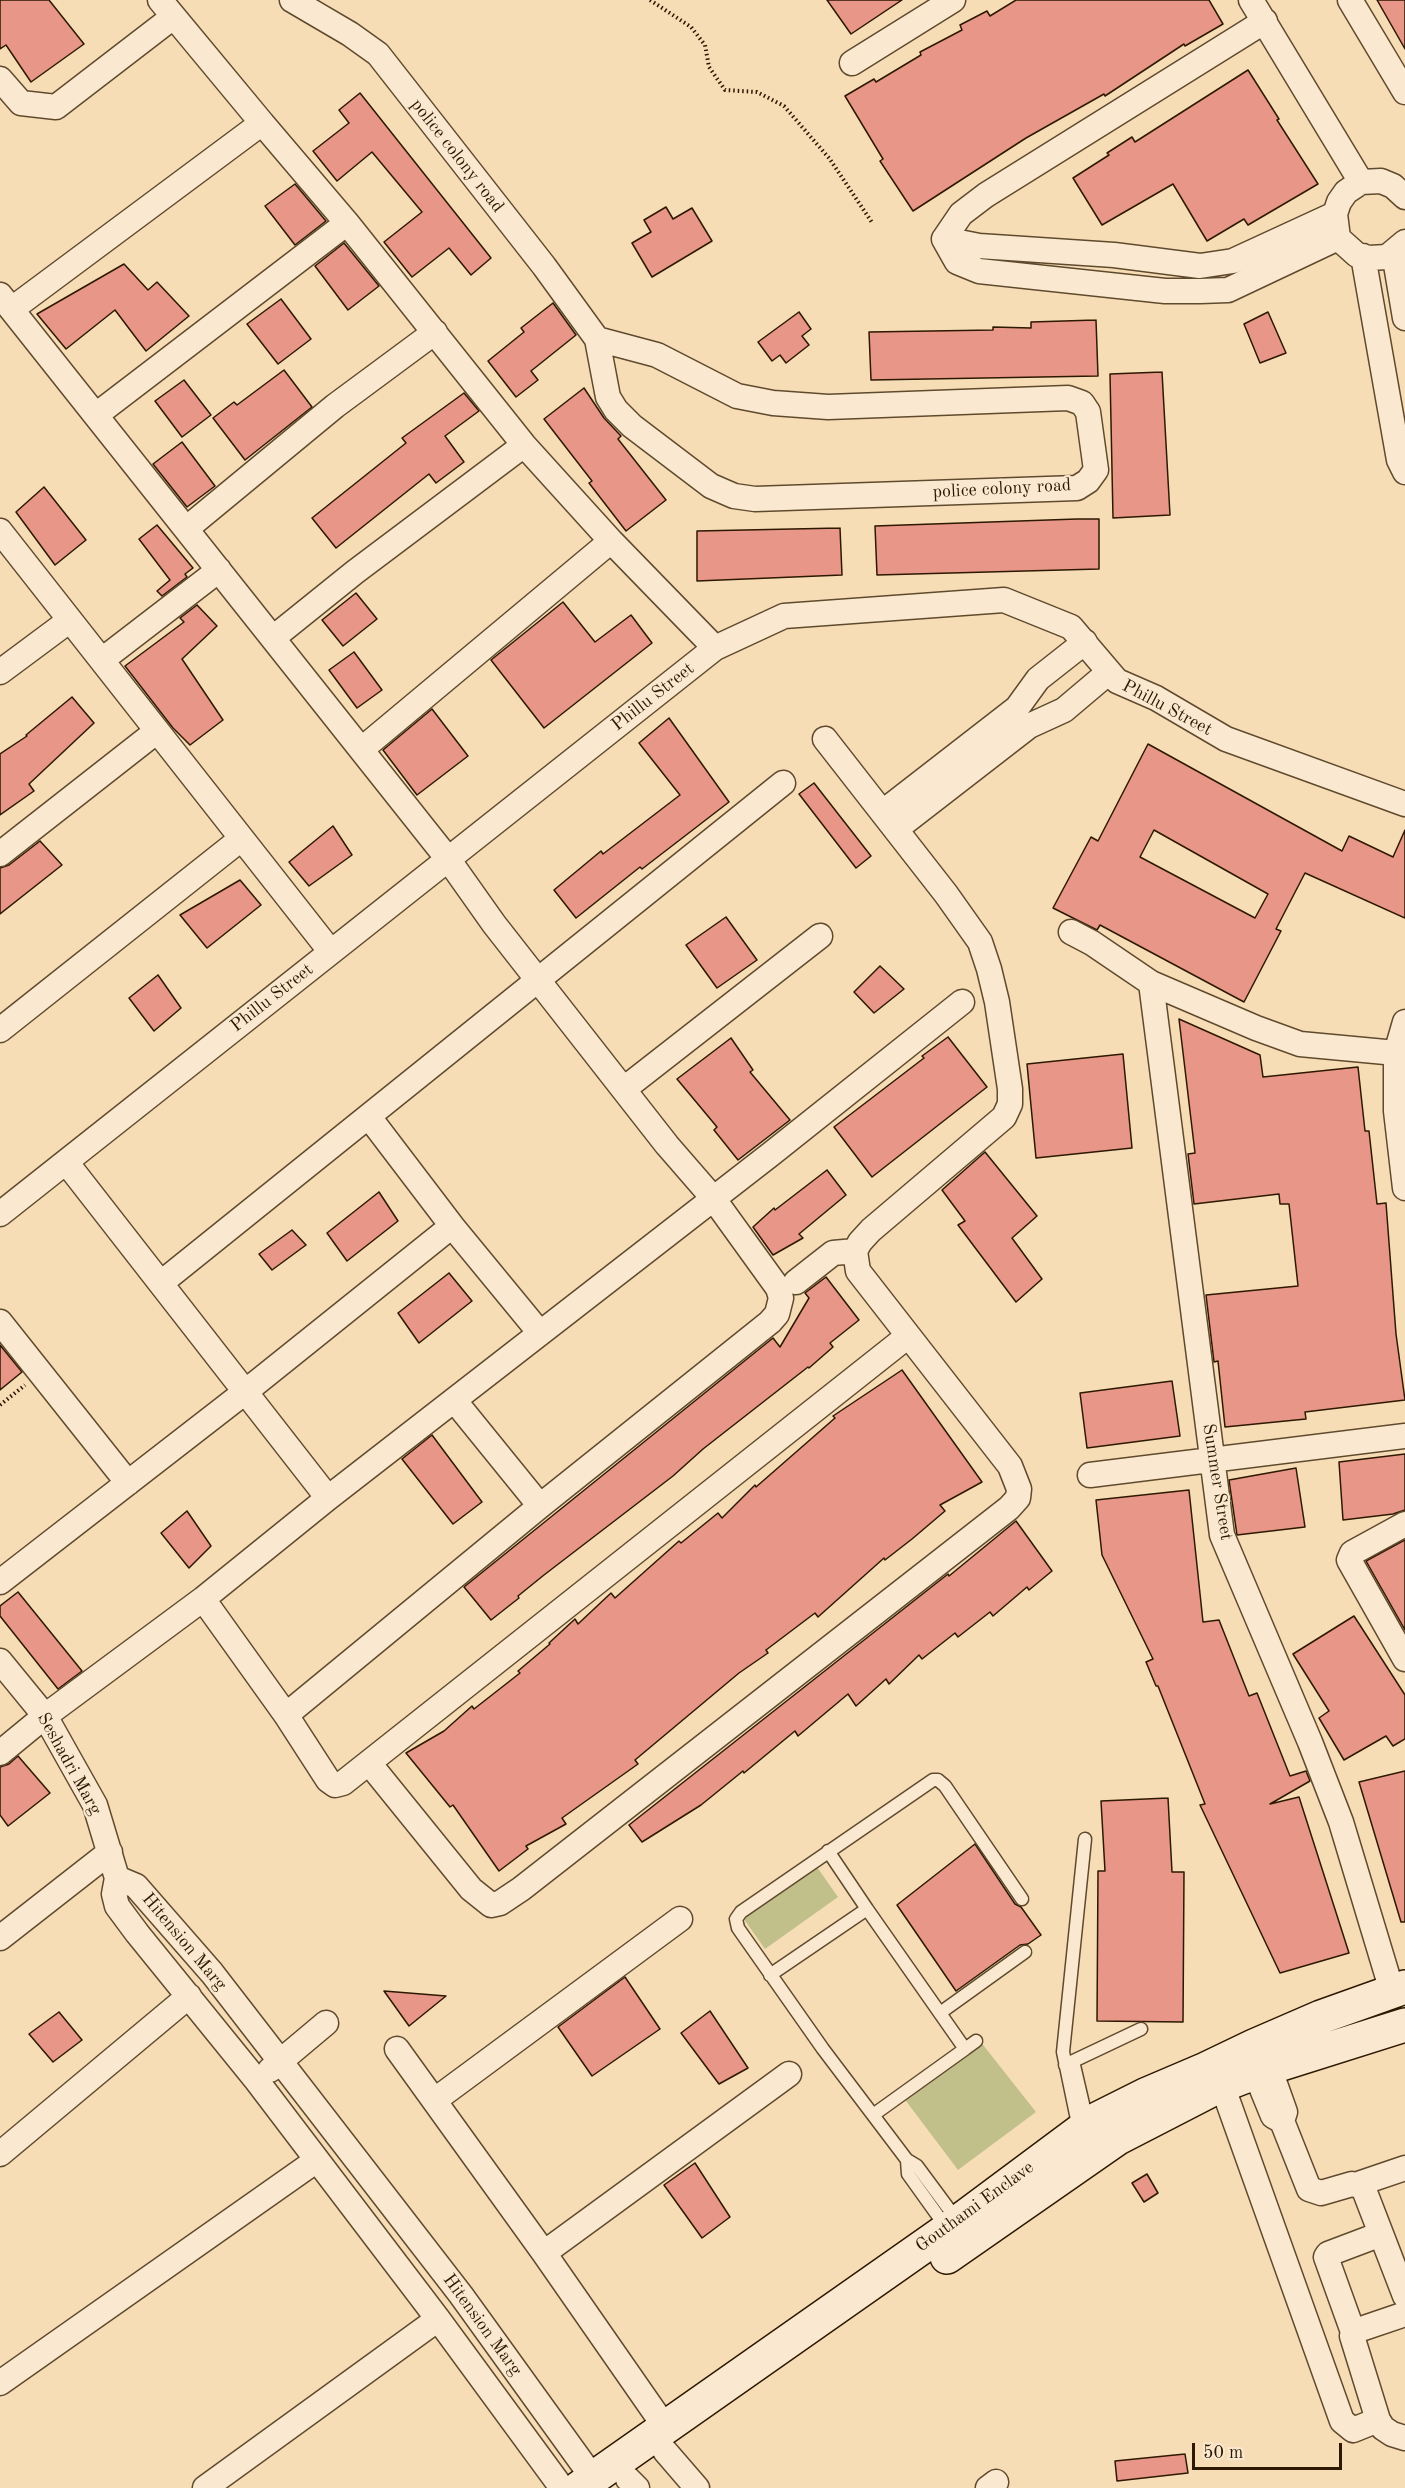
<!DOCTYPE html>
<style>
body{margin:0}
#map{position:relative;width:1405px;height:2488px;overflow:hidden;background:#f7ddb6;font-family:"Old Standard TT",serif}
canvas{display:block}
.scale{position:absolute;left:1192px;top:2443px;width:150px;height:27px;box-sizing:border-box;border:3px solid #2d1901;border-top:0;padding-left:8px;font-size:18px;line-height:21px;white-space:nowrap;color:#2d1901;-webkit-text-stroke:4px #fae9d0;paint-order:stroke}
</style>
<div id="map">
<canvas width="1405" height="2488"></canvas>
<div class="scale">50 m</div>
</div>
<script>
const g = document.querySelector('canvas').getContext('2d');
g.lineJoin = 'round';
function fill(path, color) { g.fillStyle = color; g.fill(path, 'evenodd'); }
const toPath = rows => new Path2D(rows.map(r => 'M' + r).join(''));
function strokePath(path, color, width, dash) { g.strokeStyle = color; g.lineWidth = width; g.lineCap = dash ? 'butt' : 'round'; g.setLineDash(dash || []); g.stroke(path); }
function drawText(font, color, halo, rows, align = 'center') {
  g.font = font + ' "Old Standard TT",serif'; g.lineWidth = 4.5; g.setLineDash([]); g.textBaseline = 'middle'; g.strokeStyle = halo; g.fillStyle = color; for (const [text, x, y, turn = 0] of rows) {
    g.save(); g.translate(x, y); g.rotate((+turn || 0) * Math.PI / 180); g.textAlign = isNaN(turn) ? turn : align; if (halo) g.strokeText(text, 0, 0); g.fillText(text, 0, 0); g.restore();
  }
}
fill(toPath([
 [810,1857,838,1897,765,1949,736,1908],
 [980,2041,1036,2112,958,2170,903,2097]
]), '#c1c08b');
const building = toPath([
 [0,0,49,0,84,44,31,82,6,45,0,49,0,0],
 [827,0,902,0,851,34,827,0],
 [1016,0,1209,0,1223,24,1185,46,1184,44,1105,96,1104,94,1026,138,913,211,880,161,883,159,845,96,874,79,876,82,921,55,920,52,962,30,960,25,987,11,990,16,1016,0],
 [1377,0,1405,0,1405,49,1377,0],
 [1248,70,1279,119,1277,120,1318,184,1248,225,1244,219,1207,241,1173,184,1102,225,1073,178,1109,155,1107,153,1132,137,1135,142,1248,70],
 [360,93,491,258,471,275,449,248,412,277,384,242,422,212,372,152,337,181,313,151,349,123,339,110,360,93],
 [295,184,326,221,295,245,265,206,295,184],
 [666,207,673,219,692,208,712,241,652,277,632,243,651,232,644,220,666,207],
 [344,243,379,286,348,310,315,266,344,243],
 [124,264,148,290,157,282,189,316,146,351,115,310,66,349,37,314,124,264],
 [281,299,311,339,278,364,247,324,281,299],
 [553,303,576,335,531,371,538,380,516,397,488,361,524,332,521,328,553,303],
 [799,312,811,329,802,336,809,345,786,363,780,355,772,361,758,342,799,312],
 [1268,312,1286,353,1260,363,1244,324,1268,312],
 [1096,320,1098,376,871,380,869,332,993,330,993,327,1031,328,1031,322,1096,320],
 [284,370,312,407,245,460,213,418,234,402,237,405,284,370],
 [1162,372,1170,515,1113,518,1110,374,1162,372],
 [184,380,211,415,182,437,155,401,184,380],
 [584,388,604,418,621,436,618,439,666,500,626,531,589,483,592,481,544,419,584,388],
 [464,393,479,411,445,436,464,462,436,483,429,474,336,548,312,518,406,443,402,438,464,393],
 [182,442,215,486,187,507,153,464,182,442],
 [44,487,86,540,55,565,16,512,44,487],
 [1077,519,1099,519,1099,569,877,575,875,526,1077,519],
 [157,525,193,568,185,574,187,577,162,596,157,591,170,580,139,539,157,525],
 [840,528,842,575,697,581,697,531,840,528],
 [356,593,377,619,343,646,322,620,356,593],
 [563,602,595,642,631,615,652,643,544,728,491,660,563,602],
 [197,605,217,626,182,659,223,720,190,745,173,728,125,666,184,622,180,618,197,605],
 [354,652,382,690,357,708,329,670,354,652],
 [72,697,94,723,29,784,34,791,0,815,0,754,27,736,26,735,72,697],
 [432,709,468,756,417,795,383,750,432,709],
 [669,718,729,802,642,869,640,867,576,918,554,890,601,851,603,854,680,795,639,743,669,718],
 [1148,744,1342,851,1349,836,1393,857,1405,830,1405,918,1305,873,1276,929,1281,931,1244,1002,1100,925,1097,930,1053,908,1091,837,1098,841,1148,744],
 [1154,830,1268,894,1255,918,1140,857,1154,830],
 [814,783,871,856,856,868,799,794,814,783],
 [333,826,352,855,309,886,289,862,333,826],
 [40,841,62,865,0,914,0,868,9,865,40,841],
 [240,880,261,905,207,948,180,915,240,880],
 [726,917,757,960,717,988,686,945,726,917],
 [880,966,904,989,874,1013,854,992,880,966],
 [158,975,181,1008,154,1031,129,998,158,975],
 [1179,1019,1260,1055,1263,1077,1358,1067,1365,1131,1369,1131,1377,1204,1386,1203,1396,1334,1405,1400,1305,1412,1306,1419,1225,1427,1218,1361,1214,1362,1206,1295,1298,1286,1289,1204,1280,1204,1279,1194,1194,1204,1188,1154,1195,1153,1179,1019],
 [948,1037,987,1087,872,1177,834,1127,924,1058,922,1056,948,1037],
 [731,1038,753,1070,750,1072,790,1120,738,1160,714,1130,717,1127,677,1079,731,1038],
 [1123,1054,1132,1148,1036,1158,1027,1064,1123,1054],
 [985,1152,1037,1216,1012,1238,1042,1279,1016,1302,958,1225,965,1221,942,1190,985,1152],
 [827,1170,846,1195,799,1234,803,1238,773,1255,753,1227,774,1208,775,1210,827,1170],
 [379,1192,398,1221,347,1261,327,1233,379,1192],
 [292,1230,306,1245,272,1270,259,1254,292,1230],
 [449,1273,472,1301,419,1343,398,1313,449,1273],
 [826,1277,859,1320,830,1343,833,1347,809,1368,808,1367,703,1449,673,1476,544,1575,518,1596,519,1598,491,1620,464,1587,773,1338,780,1347,809,1298,805,1293,826,1277],
 [0,1345,22,1372,0,1390,0,1345],
 [902,1370,982,1482,940,1505,945,1511,912,1539,885,1560,884,1558,818,1617,815,1613,766,1650,768,1653,739,1673,635,1760,638,1764,562,1818,566,1824,526,1846,528,1849,499,1871,453,1805,450,1807,406,1753,444,1731,472,1706,474,1709,520,1673,518,1671,550,1644,549,1643,575,1619,578,1624,611,1593,615,1598,679,1541,681,1543,718,1513,722,1518,755,1485,756,1487,835,1418,833,1416,902,1370],
 [1172,1381,1180,1436,1087,1448,1080,1393,1172,1381],
 [432,1435,482,1502,453,1524,402,1459,432,1435],
 [1405,1454,1405,1510,1393,1514,1343,1520,1339,1462,1405,1454],
 [1296,1468,1305,1527,1237,1535,1229,1480,1296,1468],
 [1189,1490,1203,1622,1219,1620,1249,1696,1257,1693,1290,1776,1306,1771,1310,1781,1270,1804,1299,1797,1349,1953,1280,1973,1200,1805,1205,1804,1158,1686,1156,1686,1146,1662,1153,1659,1102,1555,1096,1500,1189,1490],
 [187,1511,211,1546,189,1568,161,1533,187,1511],
 [1016,1521,1052,1571,1029,1590,1027,1587,993,1616,990,1612,958,1637,955,1633,922,1659,919,1655,889,1684,886,1679,856,1706,848,1694,798,1736,795,1731,744,1773,743,1771,701,1805,642,1842,629,1825,948,1574,949,1576,1016,1521],
 [1405,1540,1405,1630,1366,1561,1405,1540],
 [18,1592,82,1671,58,1689,0,1616,0,1606,18,1592],
 [1354,1616,1405,1695,1405,1739,1393,1746,1386,1736,1344,1760,1319,1718,1329,1711,1293,1654,1354,1616],
 [18,1756,50,1793,8,1826,0,1815,0,1767,9,1764,18,1756],
 [1405,1771,1405,1922,1401,1922,1359,1782,1405,1771],
 [1168,1798,1172,1872,1184,1872,1183,2022,1097,2021,1098,1871,1105,1871,1101,1801,1168,1798],
 [975,1844,1015,1904,1021,1907,1041,1935,1028,1944,1020,1945,956,1991,897,1905,975,1844],
 [625,1977,660,2029,592,2076,558,2027,625,1977],
 [384,1991,446,1996,409,2026,384,1991],
 [710,2011,748,2068,719,2084,681,2033,710,2011],
 [59,2012,82,2040,53,2062,29,2034,59,2012],
 [695,2163,730,2217,702,2238,664,2185,695,2163],
 [1147,2174,1158,2193,1144,2202,1132,2183,1147,2174],
 [1185,2454,1188,2473,1117,2481,1115,2461,1185,2454]
]);
fill(building, '#e79687');
strokePath(building, '#2d1901', 1.5);
const lane = toPath([
 [867,1909,965,2049,873,2115],
 [770,1975,867,1909,828,1851],
 [940,2013,1025,1952],
 [965,2049,976,2041],
 [1073,2061,1087,2121],
 [1065,2065,1141,2029],
 [1079,2129,1063,2052,1085,1839],
 [907,2160,908,2174,946,2227],
 [957,2220,917,2166,907,2160,823,2049,738,1928,736,1919,741,1912,933,1780,938,1780,945,1786,1022,1899]
]);
const street = toPath([
 [292,0,350,34,378,54,544,266,597,339,608,397,616,410,632,426,711,486,734,496,755,499,1077,488,1088,481,1096,470,1088,412,1082,403,1068,398,828,407,773,403,737,396,657,355,597,339],
 [1251,0,1361,182],
 [1350,0,1405,92],
 [852,63,953,0],
 [0,79,21,103,56,107,173,17],
 [262,123,347,223,524,445,611,541],
 [1405,197,1393,186,1381,181,1361,182,1346,192,1339,202,1335,214,1338,238,1357,255,1369,258,1387,257,1405,242],
 [944,239,957,262,979,271,1165,291,1200,291,1228,290,1338,238],
 [944,239,979,246,1114,255,1200,266,1233,261,1335,214],
 [944,239,961,214,986,195,1265,21],
 [1394,253,1405,318],
 [1363,256,1399,460,1405,472],
 [0,295,448,859,494,924,667,1145,713,1198,778,1288,781,1298,777,1314,770,1322,540,1506,286,1715],
 [12,309,262,123,160,0],
 [96,415,347,223],
 [186,529,335,406,435,332],
 [0,531,331,952],
 [273,638,355,572,524,445],
 [102,660,219,570],
 [0,672,70,620],
 [362,749,611,541,715,648],
 [883,812,1017,708,1038,679,1085,642],
 [896,829,1029,726,1064,710,1109,672],
 [0,854,157,731],
 [1071,932,1092,943,1151,983,1256,1028,1300,1044,1396,1053],
 [1151,983,1222,1535,1310,1742,1341,1822,1392,1991],
 [1405,1022,1396,1053,1396,1111,1405,1188],
 [0,1030,241,839],
 [624,1089,820,936],
 [66,1162,328,1498],
 [0,1214,715,648,784,616,1004,600,1071,627,1117,681,1156,698,1226,739,1405,804],
 [452,1226,540,1333],
 [796,1282,833,1253,855,1251],
 [161,1283,783,783],
 [0,1322,128,1483],
 [454,1400,540,1506],
 [1090,1475,1405,1436],
 [1405,1524,1352,1553,1349,1560,1405,1659],
 [0,1582,245,1392,452,1226,369,1117],
 [203,1599,286,1715,328,1780,335,1785,343,1783,908,1336],
 [0,1661,45,1716,95,1805,117,1878],
 [0,1753,45,1716,203,1599,328,1498,771,1154,962,1002],
 [369,1763,471,1889,491,1905,500,1903,521,1889,1009,1508,1018,1498,1019,1489,1010,1466,858,1271,855,1251,860,1242,871,1230,1004,1117,1010,1104,1010,1089,997,1002,989,969,980,942,946,894,825,739],
 [117,1878,136,1886,212,1973,461,2295,593,2478],
 [117,1878,114,1894,117,1906,137,1933,257,2081,438,2319,562,2488],
 [0,1938,110,1852],
 [397,2049,544,2253,665,2427],
 [270,2070,326,2023],
 [1255,2072,1273,2116,1282,2121,1285,2112,1269,2067],
 [1222,2085,1342,2421,1353,2430,1378,2420],
 [435,2100,680,1919],
 [1282,2121,1309,2189,1321,2193,1352,2184,1363,2187,1405,2296],
 [0,2154,189,1996],
 [1358,2184,1405,2168],
 [544,2253,789,2074],
 [1405,2314,1358,2330,1353,2332,1352,2336,1378,2420,1383,2428,1392,2434,1405,2438],
 [1353,2332,1326,2257,1328,2254,1381,2234],
 [0,2383,317,2160],
 [665,2451,697,2488],
 [628,2479,637,2488],
 [205,2488,438,2319],
 [988,2488,996,2482]
]);
const secondary = toPath([
 [947,2257,1118,2138,1215,2088,1262,2070,1405,2025],
 [579,2488,958,2222,1095,2120,1145,2095,1206,2069,1254,2046,1321,2017,1405,1987]
]);
strokePath(lane, '#604a2e', 15);
strokePath(street, '#604a2e', 27);
strokePath(secondary, '#2d1901', 36);
strokePath(toPath([
 [650,0,691,27,705,45,709,67,725,90,757,92,784,106,829,158,873,224],
 [0,1405,25,1385]
]), '#2d1901', 4, [1.5, 3]);
strokePath(lane, '#fae9d0', 12);
strokePath(street, '#fae9d0', 24);
strokePath(secondary, '#fae9d0', 33);
drawText('18px', '#2d1901', '#fae9d0', [
 ["police colony road",457,156,52],
 ["police colony road",1002,489,-3],
 ["Phillu Street",653,697,-38],
 ["Phillu Street",1167,708,28],
 ["Phillu Street",272,998,-38],
 ["Summer Street",1217,1482,81],
 ["Seshadri Marg",69,1764,61],
 ["Hitension Marg",184,1942,50],
 ["Gouthami Enclave",975,2207,-36],
 ["Hitension Marg",482,2325,54]
]);
</script>
